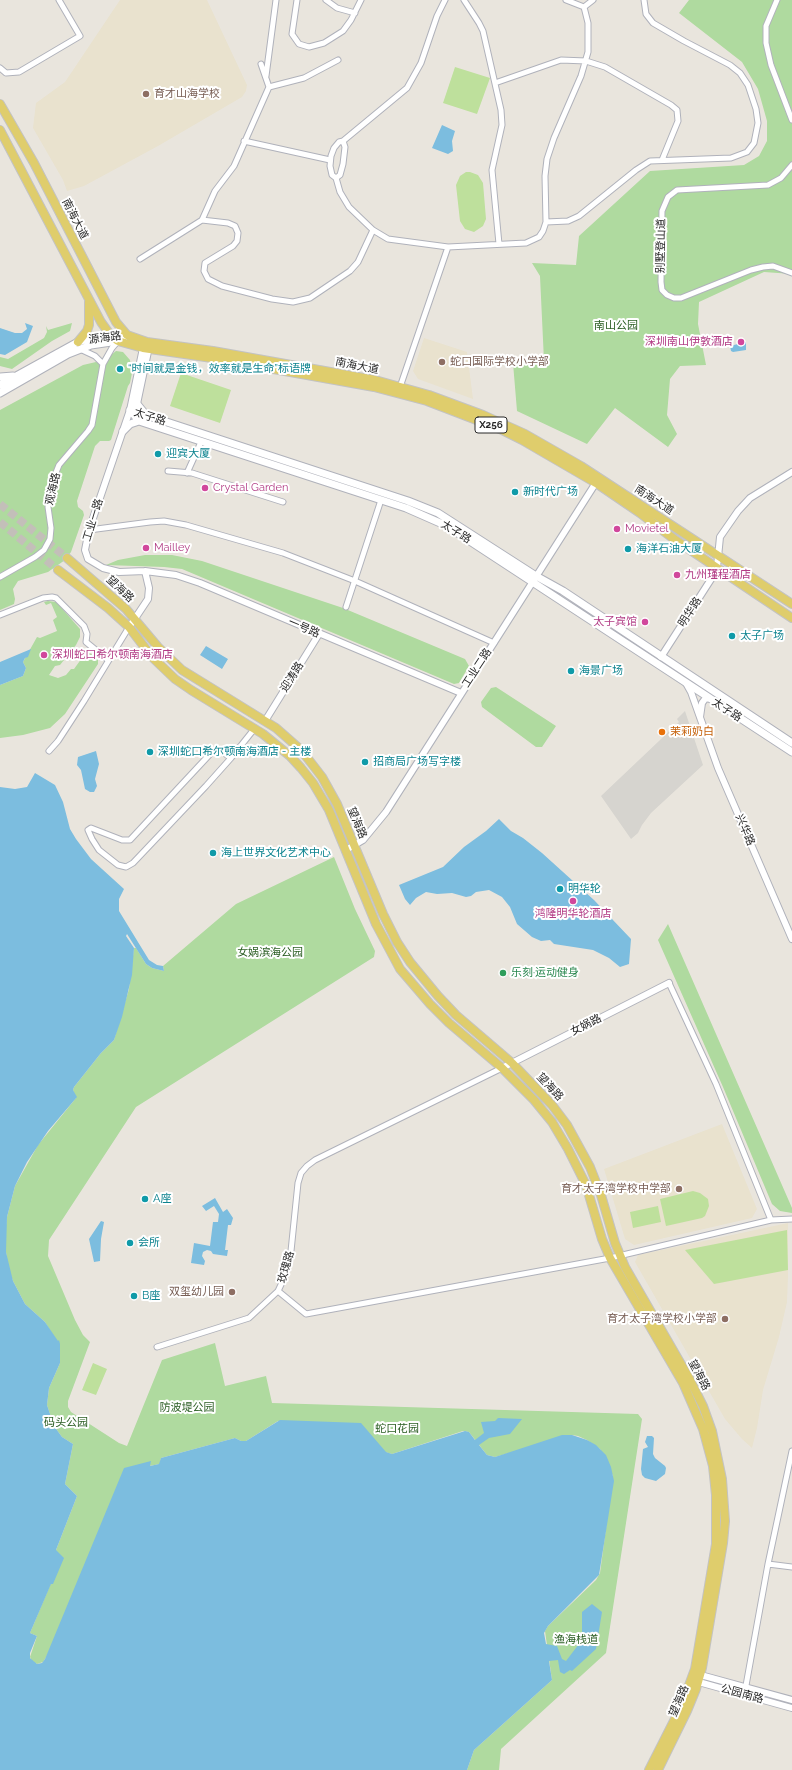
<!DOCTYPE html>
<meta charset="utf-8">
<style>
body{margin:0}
canvas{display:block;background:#e9e5dd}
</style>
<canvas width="792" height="1770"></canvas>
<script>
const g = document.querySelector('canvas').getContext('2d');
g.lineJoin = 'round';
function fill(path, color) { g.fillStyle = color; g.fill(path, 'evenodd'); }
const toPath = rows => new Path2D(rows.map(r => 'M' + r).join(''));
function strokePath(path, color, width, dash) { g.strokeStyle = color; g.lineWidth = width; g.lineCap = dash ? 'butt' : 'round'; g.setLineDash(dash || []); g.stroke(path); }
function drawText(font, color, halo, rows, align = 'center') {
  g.font = font + ' Raleway,"Noto Sans SC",sans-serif'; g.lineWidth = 4; g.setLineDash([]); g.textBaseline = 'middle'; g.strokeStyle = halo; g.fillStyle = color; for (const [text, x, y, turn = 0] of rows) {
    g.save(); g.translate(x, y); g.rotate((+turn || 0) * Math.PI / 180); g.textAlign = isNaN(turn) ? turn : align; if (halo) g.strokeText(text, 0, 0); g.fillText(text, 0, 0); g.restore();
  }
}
fill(toPath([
 [120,0,207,0,247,85,246,91,242,97,158,146,84,186,67,191,63,180,33,128,36,103,65,82],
 [424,338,467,352,473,399,418,379,413,371],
 [722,1124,757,1209,752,1218,634,1245,625,1239,604,1169],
 [788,1223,788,1276,787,1302,779,1337,763,1390,757,1428,752,1448,742,1439,725,1419,635,1262,638,1255]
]), '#e9e2ce');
fill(toPath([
 [689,0,792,0,792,274,764,272,699,302,698,324,706,365,680,366,670,379,667,415,677,434,668,447,615,408,587,444,517,411,513,363,544,361,540,276,532,263,576,265,579,236,650,171,744,165,759,156,767,141,767,121,758,89,742,62,679,13],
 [72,323,70,331,52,341,12,369,0,366,0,357,8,359,44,338,47,332,46,326,48,330],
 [116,351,123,352,130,360,132,373,130,383,128,386,111,440,109,441,100,441,95,446,77,501,78,507,83,511,84,515,71,552,65,560,48,572,18,581,13,589,15,599,14,604,0,610,0,410,83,365,96,362,105,365,110,356],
 [145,555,172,555,202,561,343,608,465,659,469,666,459,683,454,684,182,569,164,567,106,565,118,560],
 [48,601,56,602,59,605,80,629,80,637,76,645,60,665,55,666,49,675,58,678,66,675,71,669,74,669,87,651,98,659,98,664,65,714,50,728,23,735,0,738,0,685,23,676,26,668,23,662,37,637,40,638,57,631,53,620,57,617,51,603,46,605,44,602],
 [496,687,556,726,542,747,536,747,482,707,481,702,491,688],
 [334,857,355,909,375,951,374,957,136,1107,49,1240,48,1256,75,1320,83,1335,90,1342,68,1401,68,1407,71,1412,119,1443,127,1446,162,1360,215,1343,225,1386,266,1376,272,1403,638,1414,642,1419,606,1653,501,1749,499,1770,467,1770,474,1750,552,1680,545,1631,548,1626,596,1580,600,1573,613,1476,600,1449,587,1440,578,1436,572,1435,495,1457,487,1455,469,1432,463,1431,392,1454,278,1421,246,1441,241,1441,235,1438,161,1458,160,1464,149,1466,151,1461,45,1659,43,1662,37,1664,32,1661,30,1657,37,1636,30,1633,51,1583,52,1584,56,1550,77,1496,65,1484,73,1444,62,1437,54,1426,47,1405,49,1388,60,1363,59,1345,45,1322,25,1304,13,1281,8,1267,6,1252,5,1234,7,1217,15,1186,38,1145,76,1098,73,1090,74,1087,101,1053,114,1040,129,989,134,948,136,948,146,964,152,968,164,971,163,966,236,904],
 [668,924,792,1208,792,1213,780,1211,772,1204,723,1087,658,940]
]), '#afda9f');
fill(toPath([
 [455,67,490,78,477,114,443,103],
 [466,172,470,172,478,175,483,183,486,219,483,226,474,232,465,229,460,221,456,185,460,176],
 [181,373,231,390,220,423,170,406],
 [693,1191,700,1193,708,1199,709,1206,705,1216,702,1218,666,1226,660,1199],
 [658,1206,661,1222,633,1228,630,1212],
 [787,1230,788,1270,714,1284,685,1250],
 [93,1363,107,1369,96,1395,82,1390]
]), '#bee09c');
fill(toPath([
 [685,711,703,765,651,813,642,825,638,833,631,839,601,796,679,722,677,719]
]), '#d6d4cf');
fill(toPath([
 [442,125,455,131,452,141,453,151,448,154,432,148],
 [25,323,33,326,27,342,5,355,0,354,0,328,15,333,22,333,27,329],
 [746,342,746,350,733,352,731,351,730,346],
 [206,646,228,659,222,669,200,655],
 [31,649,28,657,25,658,23,662,26,668,23,676,0,685,0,662],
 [96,751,99,764,95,779,97,786,94,792,90,792,85,789,81,770,77,765,78,757],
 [35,773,55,785,63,802,70,829,76,839,91,859,124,889,119,899,119,911,149,960,157,965,163,966,164,971,152,968,146,964,127,934,126,936,134,948,132,975,122,1017,114,1040,101,1053,74,1087,73,1090,77,1097,48,1131,27,1162,15,1186,7,1217,6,1252,13,1281,25,1304,45,1322,58,1341,59,1340,60,1344,60,1363,49,1388,47,1405,54,1426,62,1437,73,1444,65,1484,77,1496,56,1550,64,1558,53,1584,51,1584,30,1633,37,1636,30,1653,30,1658,37,1664,42,1663,45,1659,124,1468,151,1461,150,1466,159,1464,161,1458,235,1438,241,1441,246,1441,280,1420,361,1423,386,1452,392,1454,465,1431,469,1432,475,1440,484,1433,481,1422,495,1421,498,1418,522,1419,510,1434,489,1438,479,1445,487,1455,495,1457,562,1435,572,1435,587,1440,596,1445,606,1455,611,1467,614,1481,599,1575,548,1626,544,1633,546,1644,557,1646,562,1659,566,1661,582,1640,582,1612,592,1604,602,1612,596,1649,572,1671,570,1670,564,1674,560,1672,558,1660,549,1661,552,1680,474,1750,467,1770,0,1770,0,787,15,789,27,787],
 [499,819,511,831,523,838,542,853,594,900,631,939,629,964,620,967,609,958,593,950,554,944,550,940,541,941,532,937,517,924,510,907,502,897,489,890,476,892,471,896,466,897,452,893,437,894,426,892,416,898,410,905,405,899,399,885,443,867,464,847,486,831],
 [215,1198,223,1212,227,1209,233,1218,231,1225,228,1225,225,1250,228,1250,227,1256,213,1254,211,1251,207,1250,203,1252,202,1256,205,1261,204,1265,191,1263,194,1243,210,1246,213,1222,218,1222,219,1214,214,1206,206,1211,202,1206],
 [101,1221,104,1222,101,1239,100,1261,94,1262,89,1239],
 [647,1436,652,1436,654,1438,653,1454,655,1458,665,1466,666,1468,665,1474,656,1481,645,1478,642,1475,641,1469,643,1449,648,1447,645,1442]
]), '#7cbddf');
strokePath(toPath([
 [0,504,67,558],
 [0,522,58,570]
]), '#c3bfb9', 8, [8, 4]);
const minor = toPath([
 [297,0,292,34,299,44,309,47,324,43,343,31,351,20,361,0],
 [326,0,337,8,355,13],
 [464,0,479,23,483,31,501,110,502,125,492,170,499,244],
 [566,0,584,7],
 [777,0,766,26,766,43,771,65,792,120],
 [584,7,593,0],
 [0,68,6,73,19,72,80,36,59,0],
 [266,76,276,0],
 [495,83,561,60,586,61,605,67,671,105,677,110,678,121,662,160],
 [269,87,304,78,338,60],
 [244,141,330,160],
 [343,141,345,147,343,164,340,175,336,178,332,175,330,166,331,156,334,148,339,142,343,141,407,88,421,63,437,16,445,0],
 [792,165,781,178,768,185,677,190,668,197,662,211,661,282,662,290,667,295,674,298,681,298,751,270,763,267,773,266,792,273],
 [336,178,340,192,349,207,373,230,388,239,448,247,526,243,539,237,543,231,546,222,545,176,547,159,554,138,581,76,588,52,588,23,584,7],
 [202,220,228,223,235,226,238,233,237,241,233,246,205,263,204,271,208,279,222,286,272,299,293,302,310,298,350,271,358,262,373,230],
 [546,222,568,221,579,216,636,170,650,161,731,158,747,152,754,143,758,123,756,109,748,85,740,73,730,65,684,41,653,23,646,14,644,0],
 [140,259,202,220,215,191,234,166,269,87,261,64],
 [80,349,95,356,103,364],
 [400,387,448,247],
 [168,471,192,473,283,502],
 [187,473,201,442],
 [89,530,150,522,164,521,186,525,283,553,355,581,494,643],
 [0,577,35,557,44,550,50,539,51,528,48,507,53,480,59,465,88,431,92,425,103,364,112,348,118,341],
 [346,607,381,500],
 [0,615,43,598,52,597,56,598,84,626,87,634,86,642,108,660],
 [49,751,58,741,84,701,129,627],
 [231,758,221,751,212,752,130,840,122,840,91,828,88,830,92,839,99,850,118,865,126,867,133,863,206,786,231,758,255,728],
 [669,983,716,1084,771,1220],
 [502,1068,315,1160,307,1166,301,1173,298,1183,291,1251,286,1274,278,1291,306,1314,610,1258,771,1220,792,1219],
 [157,1347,249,1318,278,1291],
 [768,1564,792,1567],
 [745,1691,768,1564,792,1451]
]);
const tertiary = toPath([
 [134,407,137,404,149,347],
 [145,571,176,575,200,583,461,693],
 [132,623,148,599,149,588,145,571,119,572,103,568,88,559,85,550,89,530,130,410,143,348,145,345],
 [661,657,715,573,717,567,720,537,738,511,750,498,792,472],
 [686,683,691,692,718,768,792,939],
 [700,717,702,703,705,699,709,698],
 [265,721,319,634],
 [346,850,363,840,386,812,597,481],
 [502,1068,669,983],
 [697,1674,792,1700],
 [695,1681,792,1708]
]);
const secondary = toPath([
 [0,377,13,376],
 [0,385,78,342,96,337,114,335],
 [0,393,68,354,91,345,118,341,127,335],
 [137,404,146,415],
 [130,410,139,421,406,508,447,526,792,752],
 [130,410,408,501,438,513,536,576,563,591,792,743],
 [123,431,130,424,139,421]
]);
const primary = toPath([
 [0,104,34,163,116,322,127,335,147,342,213,351,375,380,429,395,483,415,525,434,581,466,792,604],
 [0,130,101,322,111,336,118,341,143,348,212,358,374,387,427,401,500,429,522,440,596,483,640,513,674,539,792,618],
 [78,342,87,331,89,325,89,302],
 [67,558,126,609,158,647,182,670,276,728,301,750,312,764,322,777,337,804,383,914,397,942,410,962,438,996,456,1015,512,1063,552,1105,567,1125,590,1167,601,1195,615,1243,625,1267,689,1378,703,1406,712,1431,722,1479,725,1521,723,1543,702,1668,696,1689,687,1711,658,1770],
 [58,570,108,608,129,627,152,657,175,679,191,690,263,734,290,756,301,768,313,783,329,810,376,924,400,969,430,1004,449,1023,502,1068,534,1100,552,1122,568,1149,586,1185,602,1239,610,1258,683,1383,703,1429,713,1466,716,1495,716,1544,695,1669,681,1707,649,1770]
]);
strokePath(minor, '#b0b2bb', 7);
strokePath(tertiary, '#b0b2bb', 8);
strokePath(secondary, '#b0b2bb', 9);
strokePath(primary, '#c3c3c3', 10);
strokePath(minor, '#fff', 5);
strokePath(tertiary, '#fff', 6);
strokePath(secondary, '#fff', 7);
strokePath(primary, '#dfcd6c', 8);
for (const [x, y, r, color] of [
 [146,94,4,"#8d6e63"],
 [741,342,4,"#d1479c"],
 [442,362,4,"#8d6e63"],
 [120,369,4,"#0f9aa8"],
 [158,454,4,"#0f9aa8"],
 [205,488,4,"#d1479c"],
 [515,492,4,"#0f9aa8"],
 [617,529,4,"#d1479c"],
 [146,548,4,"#d1479c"],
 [628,549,4,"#0f9aa8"],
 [677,575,4,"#d1479c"],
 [645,622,4,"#d1479c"],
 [732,636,4,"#0f9aa8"],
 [44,655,4,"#d1479c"],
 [571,671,4,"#0f9aa8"],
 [662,732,4,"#e8710a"],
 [150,752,4,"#0f9aa8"],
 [365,762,4,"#0f9aa8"],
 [213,853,4,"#0f9aa8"],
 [560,889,4,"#0f9aa8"],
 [573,901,4,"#d1479c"],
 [503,973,4,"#2e9e5b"],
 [679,1189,4,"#8d6e63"],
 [145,1199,4,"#0f9aa8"],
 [130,1243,4,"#0f9aa8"],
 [232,1292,4,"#8d6e63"],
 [134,1296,4,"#0f9aa8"],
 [725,1319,4,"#8d6e63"]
]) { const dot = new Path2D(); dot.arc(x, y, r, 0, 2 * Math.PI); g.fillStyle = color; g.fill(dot); strokePath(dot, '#fff', 1.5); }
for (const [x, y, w] of [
 [491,425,32]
]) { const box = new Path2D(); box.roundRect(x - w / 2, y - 8, w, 16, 3); g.fillStyle = '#fff'; g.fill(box); strokePath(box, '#292929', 1); }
drawText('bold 10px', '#292929', null, [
 ["X256",491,425]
]);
drawText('11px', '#785e54', '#fff', [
 ["育才山海学校",154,94,"left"],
 ["蛇口国际学校小学部",450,362,"left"],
 ["育才太子湾学校中学部",671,1189],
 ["双玺幼儿园",224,1292],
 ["育才太子湾学校小学部",717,1319]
], 'right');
drawText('11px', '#292929', '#fff', [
 ["南海大道",75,219,63],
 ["别墅登山道",661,246,-89],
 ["源海路",105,338,-7],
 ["南海大道",357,366,11],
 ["太子路",150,417,18],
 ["观海路",53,489,-78],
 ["南海大道",654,500,33],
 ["工业一路",93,520,-73],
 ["太子路",456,532,31],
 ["望海路",120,589,43],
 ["明华路",690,612,-57],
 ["一号路",304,628,23],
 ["工业二路",477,668,-57],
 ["迎涛路",292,677,-58],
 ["太子路",727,710,33],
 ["望海路",357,823,67],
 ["兴华路",745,830,67],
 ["女娲路",586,1025,-27],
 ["望海路",550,1087,47],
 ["玫瑰路",286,1267,-74],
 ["望海路",699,1375,62],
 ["公园南路",742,1694,15],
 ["望海路",679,1701,-67]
]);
drawText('11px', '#2a5d22', '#fff', [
 ["南山公园",616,326],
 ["女娲滨海公园",270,953],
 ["防波堤公园",187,1408],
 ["码头公园",66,1423],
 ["蛇口花园",397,1429],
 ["渔海栈道",576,1640]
]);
drawText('11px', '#b23c85', '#fff', [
 ["深圳南山伊敦酒店",733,342,"right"],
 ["Crystal Garden",213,488],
 ["Movietel",625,529],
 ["Mailley",154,548],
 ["九州瑾程酒店",685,575],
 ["太子宾馆",637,622,"right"],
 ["深圳蛇口希尔顿南海酒店",52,655],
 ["鸿隆明华轮酒店",573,914,"center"]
], 'left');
drawText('11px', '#0d838f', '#fff', [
 ["“时间就是金钱，效率就是生命”标语牌",128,369],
 ["迎宾大厦",166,454],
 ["新时代广场",523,492],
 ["海洋石油大厦",636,549],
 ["太子广场",740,636],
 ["海景广场",579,671],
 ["深圳蛇口希尔顿南海酒店 - 主楼",158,752],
 ["招商局广场写字楼",373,762],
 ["海上世界文化艺术中心",221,853],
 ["明华轮",568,889],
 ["A座",153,1199],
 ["会所",138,1243],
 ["B座",142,1296]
], 'left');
drawText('11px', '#c56008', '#fff', [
 ["茉莉奶白",670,732]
], 'left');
drawText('11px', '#27864d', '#fff', [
 ["乐刻·运动健身",511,973]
], 'left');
</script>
